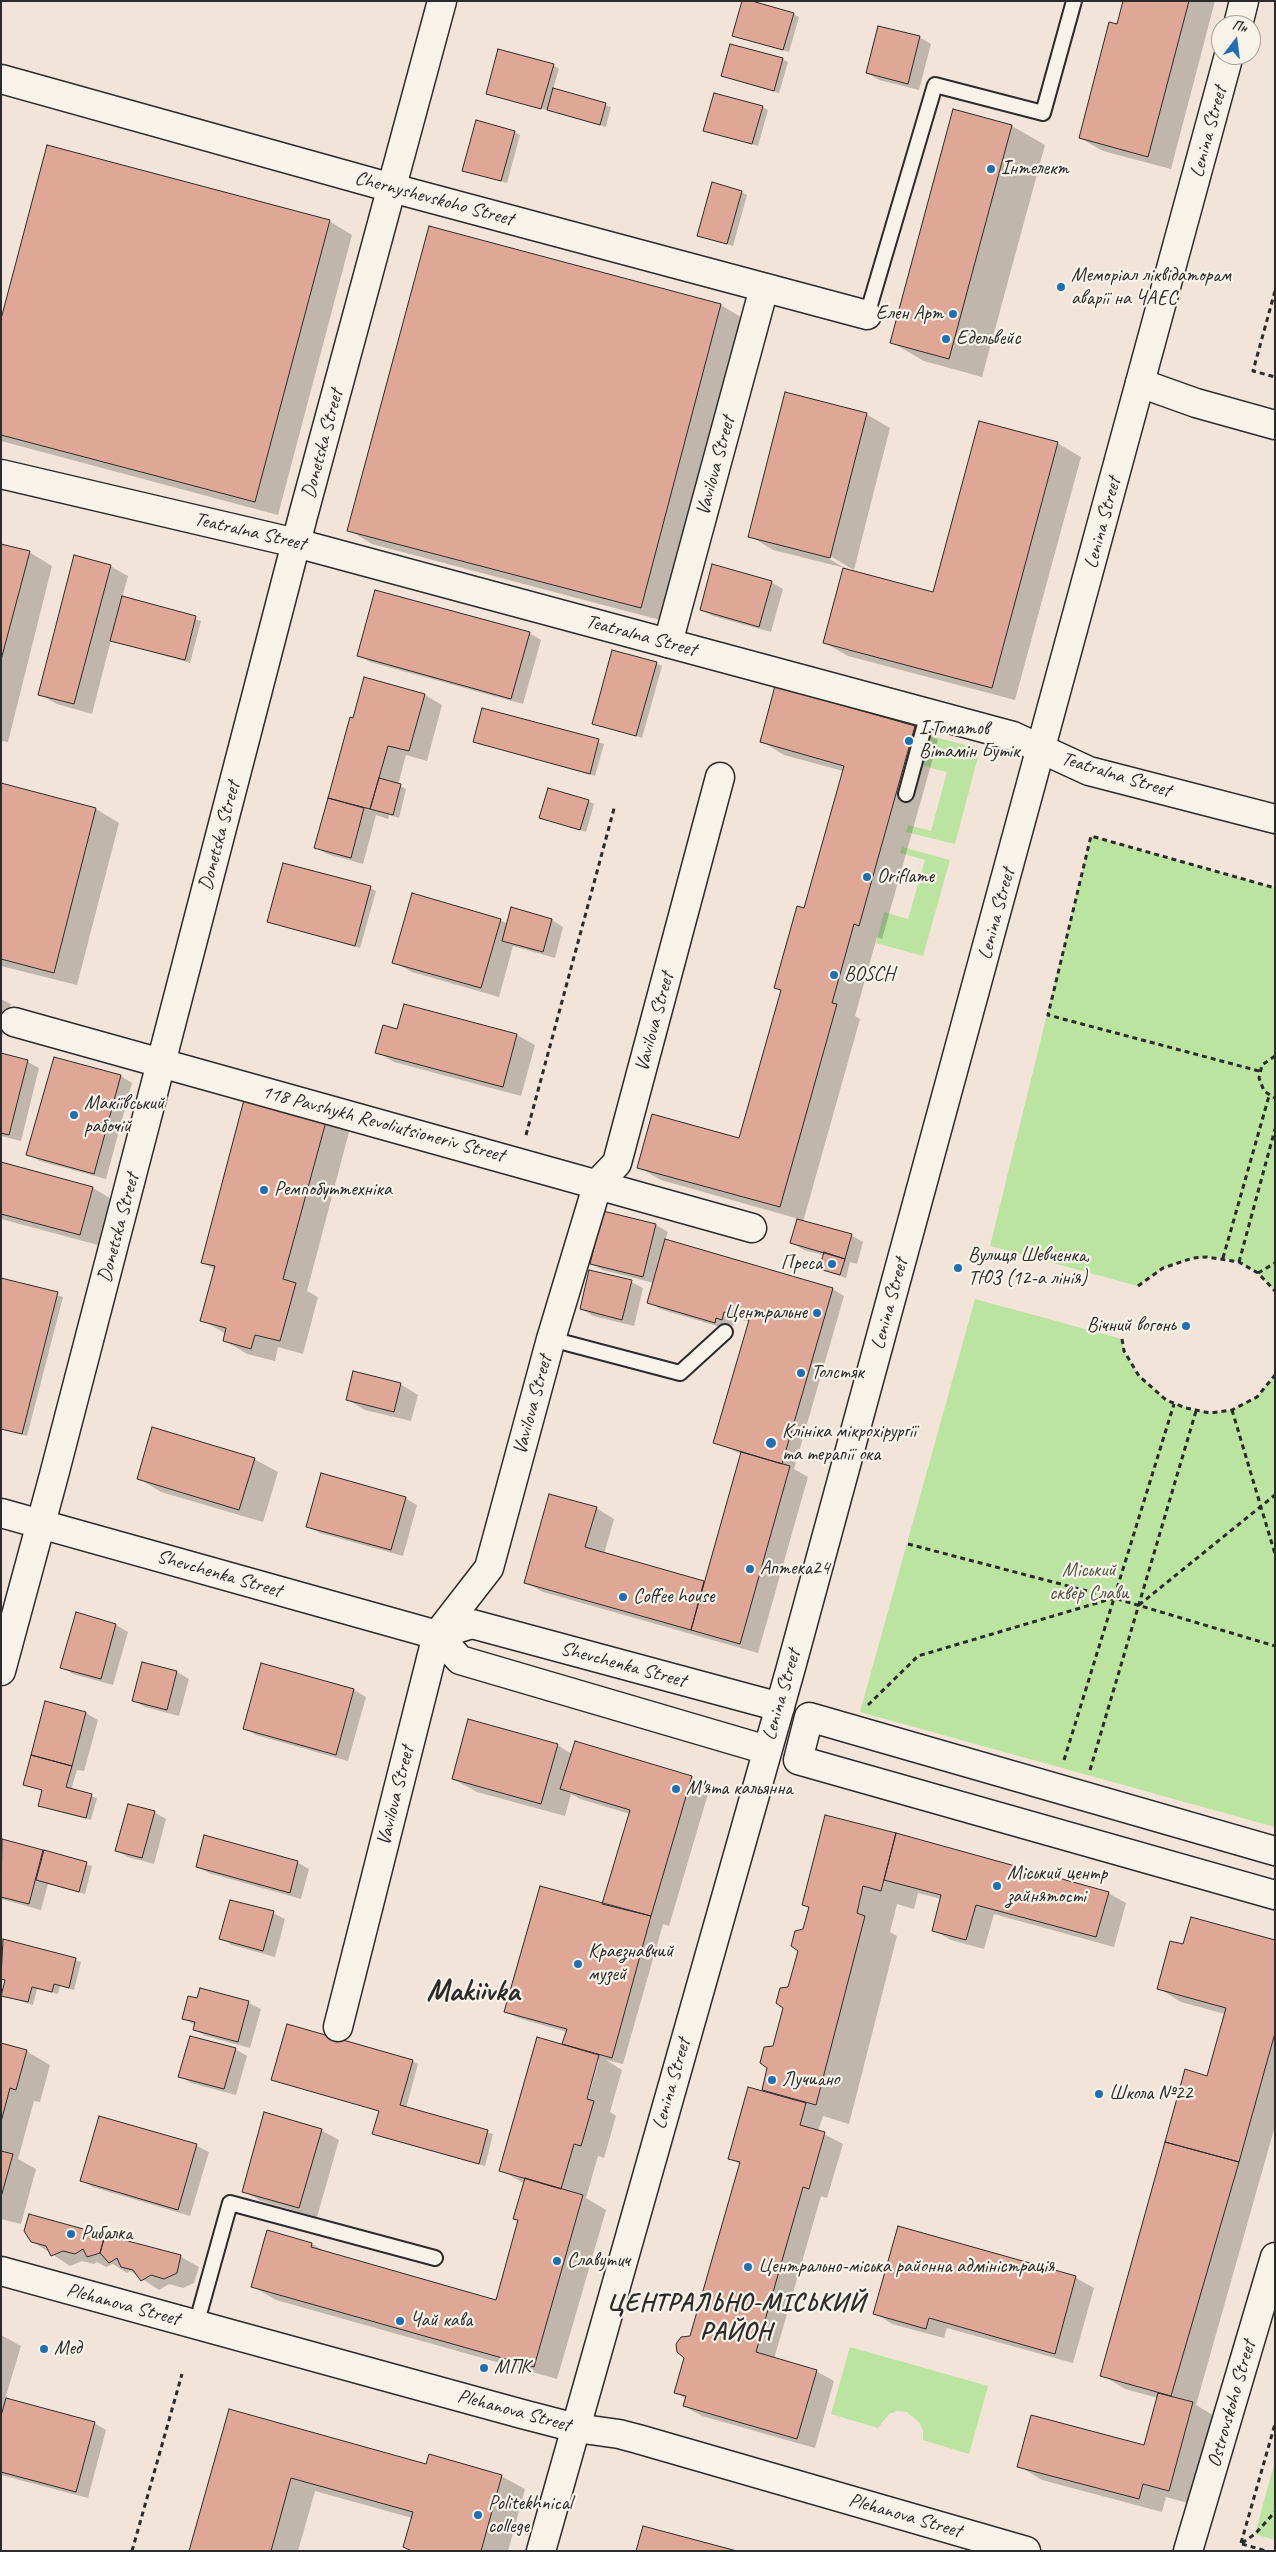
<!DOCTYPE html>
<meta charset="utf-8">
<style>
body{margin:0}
#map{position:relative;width:1276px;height:2552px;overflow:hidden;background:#f2e4d8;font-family:Caveat,sans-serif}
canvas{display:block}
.frame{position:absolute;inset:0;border:2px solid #2b2b2b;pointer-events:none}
.north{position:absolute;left:1211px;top:15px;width:50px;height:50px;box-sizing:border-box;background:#f7f3e8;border:1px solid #a5a39c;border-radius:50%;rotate:15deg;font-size:14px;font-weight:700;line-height:20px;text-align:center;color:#2b2b2b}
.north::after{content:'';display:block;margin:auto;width:18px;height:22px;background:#1f6fb2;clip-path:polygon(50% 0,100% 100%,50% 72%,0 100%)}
</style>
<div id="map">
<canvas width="1276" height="2552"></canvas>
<div class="frame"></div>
<div class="north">Пн</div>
</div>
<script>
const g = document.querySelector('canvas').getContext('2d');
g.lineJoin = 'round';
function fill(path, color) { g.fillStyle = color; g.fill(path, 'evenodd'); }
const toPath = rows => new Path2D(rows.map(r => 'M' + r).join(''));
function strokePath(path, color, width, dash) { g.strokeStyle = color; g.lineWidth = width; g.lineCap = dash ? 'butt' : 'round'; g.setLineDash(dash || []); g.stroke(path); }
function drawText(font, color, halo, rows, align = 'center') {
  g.font = font + ' Caveat,sans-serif'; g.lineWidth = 4.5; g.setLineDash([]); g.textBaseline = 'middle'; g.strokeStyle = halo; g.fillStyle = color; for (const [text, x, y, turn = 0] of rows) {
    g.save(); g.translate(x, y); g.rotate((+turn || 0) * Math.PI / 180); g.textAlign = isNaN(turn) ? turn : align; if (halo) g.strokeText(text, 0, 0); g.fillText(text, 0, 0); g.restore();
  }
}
fill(toPath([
 [931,736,980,749,955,844,906,832,908,825,931,831,947,772,923,766],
 [1091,836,1275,888,1275,1291,1258,1273,1239,1262,1223,1258,1193,1258,1163,1268,1138,1286,990,1246],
 [902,847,950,860,923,956,876,943,884,912,908,919,925,860,900,853],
 [975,1299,1122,1339,1124,1351,1139,1376,1166,1400,1186,1408,1210,1413,1232,1410,1257,1397,1275,1375,1275,1827,860,1712],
 [850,2347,988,2386,969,2454,923,2440,923,2431,920,2423,907,2412,897,2411,889,2414,878,2428,831,2414],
 [1275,2461,1275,2540,1255,2534]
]), '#bae4a0');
fill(toPath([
 [1125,1,1215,1,1171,169,1103,151,1080,138],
 [793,14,799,17,789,52,734,36],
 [919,37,931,44,919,90,879,80,867,73],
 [782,59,788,62,779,93,722,76],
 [553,65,559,69,553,89,611,107,606,127,487,93],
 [762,107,768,110,758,146,705,130],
 [954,110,1012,126,1045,145,982,377,924,361,891,342],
 [514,132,520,135,507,183,464,170],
 [741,192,747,195,733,246,698,235],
 [329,221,352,235,278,515,1,441,1,324],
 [429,228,721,305,744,319,664,621,372,544,349,530],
 [866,414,890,428,854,570,825,553,824,556,852,572,934,593,1057,443,1081,457,1015,700,848,656,825,643,845,568,773,550,750,536],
 [1,545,29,552,52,566,8,742,1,741],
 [110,566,128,576,122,598,201,621,190,663,111,640,92,714,57,704,39,694],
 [771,582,783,589,771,632,713,616,701,610],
 [529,633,541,640,523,704,370,662,358,655],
 [656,663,662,666,642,738,593,723],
 [776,688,915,727,938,740,882,939,877,937,855,1016,860,1019,803,1222,851,1235,863,1242,857,1264,850,1262,846,1278,820,1269,824,1255,804,1250,792,1243,799,1219,661,1180,638,1167,740,1140,782,991,776,987,805,909,843,771,784,755,761,741],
 [425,695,442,705,427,761,406,755,398,785,406,789,399,818,389,815,388,819,376,815,363,864,327,854,315,847,350,719],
 [483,709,604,744,595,776,474,741],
 [1,785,96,809,119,823,77,985,1,966],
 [588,801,594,804,586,832,541,817],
 [370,888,376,891,360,948,268,921],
 [500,920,508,924,552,920,563,927,555,958,513,946,499,997,412,972,394,962],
 [1,999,11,1004,2,1038,1,1038],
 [405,1005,517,1035,535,1045,521,1096,394,1062,377,1052,398,1030],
 [1,1055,28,1062,39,1068,21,1141,1,1136],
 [121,1076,132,1083,106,1179,40,1161,28,1154],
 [326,1119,349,1132,307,1291,318,1297,303,1354,278,1347,275,1361,247,1354,224,1340,226,1334,202,1320,215,1270,202,1262],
 [1,1163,93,1188,110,1198,98,1245,1,1219],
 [604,1212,656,1225,668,1232,665,1240,833,1289,844,1296,794,1469,808,1477,758,1653,543,1592,525,1582,596,1508,614,1519,604,1554,705,1582,741,1454,714,1442,749,1322,736,1318,734,1326,728,1324,727,1329,660,1309,648,1302,654,1283,603,1270,591,1264],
 [1,1279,63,1297,27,1436,1,1429],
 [631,1282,643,1288,634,1326,593,1316,581,1309],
 [400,1384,418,1395,411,1421,365,1410,348,1400],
 [254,1459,278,1472,263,1522,161,1492,138,1478],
 [405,1498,417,1505,403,1556,320,1533,308,1526],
 [77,1614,116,1625,128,1632,113,1685,73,1674,62,1667],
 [143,1664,177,1672,189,1679,179,1716,145,1707,134,1701],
 [262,1665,354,1690,366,1697,348,1761,256,1735,244,1728],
 [46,1702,86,1713,98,1720,84,1771,77,1770,71,1790,97,1798,91,1820,45,1808,40,1805,43,1791,24,1784],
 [575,1743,692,1777,710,1787,669,1926,663,1924,623,2064,606,2060,622,2070,610,2112,616,2116,604,2158,598,2156,586,2198,606,2210,557,2379,276,2300,252,2286,312,2244,329,2254,497,2301,519,2221,515,2219,525,2184,501,2170,563,2046,567,2032,518,2018,506,2011,603,1905,630,1814,580,1799,571,1794,565,1816,477,1792,453,1779,557,1745,572,1754],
 [596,2060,599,2060,586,2106,584,2105],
 [154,1812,166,1819,154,1864,128,1857,116,1850],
 [896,1835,1108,1893,1126,1903,1114,1947,994,1914,984,1949,951,1940,933,1930,941,1899,918,1893,914,1909,897,1904,890,1932,897,1936,849,2124,823,2116,818,2131,843,2144,827,2198,821,2196,774,2359,816,2371,834,2381,815,2448,702,2416,684,2406,686,2399,675,2392,741,2165,729,2158,768,2093,763,2090,810,1908,804,1904],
 [3,1841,92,1866,85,1894,48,1884,41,1910,1,1899],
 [298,1863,309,1869,301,1899,209,1873,197,1867],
 [273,1913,285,1919,275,1957,232,1945,221,1938],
 [4,1941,81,1962,74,1990,60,1986,58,1994,37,1989,33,2005,2,1995,6,1981,1,1979,1,1952],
 [1275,1942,1275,2126,1196,2405,1216,2417,1192,2504,1166,2497,1162,2512,1042,2480,1019,2466,1145,2447,1158,2398,1125,2389,1102,2375,1208,2077,1225,2014,1181,2002,1158,1988,1184,1946],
 [201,1990,249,2003,261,2009,250,2048,206,2036,194,2029,195,2025,183,2018,197,2000],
 [1,2045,26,2051,50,2065,40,2102,34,2101,18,2159,36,2169,21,2224,1,2219],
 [235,2049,247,2056,236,2095,191,2083,180,2076],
 [412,2061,418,2064,406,2108,493,2134,485,2166,379,2136,374,2133,380,2111,273,2079],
 [100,2117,197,2146,209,2152,190,2216,93,2187,81,2180],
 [321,2130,339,2140,317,2217,261,2201,243,2191],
 [29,2215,181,2257,199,2267,194,2283,183,2288,169,2284,159,2290,130,2271,127,2273,113,2264,106,2267,97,2262,94,2264,82,2261,70,2266,32,2241],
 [899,2228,1076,2278,1094,2288,1073,2363,947,2328,944,2338,892,2324,875,2313],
 [1,2335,21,2346,5,2399,94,2423,106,2430,88,2498,1,2475],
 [230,2410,427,2466,501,2476,525,2489,508,2551,412,2551,412,2518,315,2491,298,2551,190,2551]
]), '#0003');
const building = toPath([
 [742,1,752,1,794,13,783,50,732,36,742,1],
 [1123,1,1189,1,1148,157,1079,138,1109,22,1117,24,1123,1],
 [878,26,920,36,908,84,866,73,878,26],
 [730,44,783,58,774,91,721,76,730,44],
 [498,49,554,64,541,109,486,94,498,49],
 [553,88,606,103,600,125,547,110,553,88],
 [714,93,763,106,752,144,703,131,714,93],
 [953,109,1012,125,949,359,890,343,953,109],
 [476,120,515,131,501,181,462,171,476,120],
 [47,145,330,220,255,502,1,435,1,319,47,145],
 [712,182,742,191,727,244,697,236,712,182],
 [429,226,721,304,641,608,347,531,429,226],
 [785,392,867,413,830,558,748,537,785,392],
 [979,421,1058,442,992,688,823,643,843,568,933,592,979,421],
 [1,544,30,551,1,660,1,544],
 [74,555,111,565,74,704,38,695,74,555],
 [712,564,772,581,759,627,700,610,712,564],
 [375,590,530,632,511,699,357,656,375,590],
 [122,596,196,616,185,660,110,641,122,596],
 [612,650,657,662,636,736,592,724,612,650],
 [364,677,425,694,409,751,388,746,370,809,328,798,350,717,353,718,364,677],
 [775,686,915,726,859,926,854,924,832,1003,837,1004,780,1207,637,1168,652,1114,739,1138,781,990,774,988,797,906,804,908,844,766,760,742,775,686],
 [482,708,599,739,590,774,473,742,482,708],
 [379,778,401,784,393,815,370,809,379,778],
 [1,783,96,808,54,973,1,959,1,783],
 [548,788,589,800,580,830,539,818,548,788],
 [328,798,364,808,351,858,314,848,328,798],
 [283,863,371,886,355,946,267,922,283,863],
 [412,893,501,919,481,988,392,963,412,893],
 [511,907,552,919,543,952,502,941,511,907],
 [404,1004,517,1034,503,1087,375,1053,383,1025,397,1029,404,1004],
 [1,1053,28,1060,9,1135,1,1133,1,1053],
 [54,1057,121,1075,94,1174,26,1155,54,1057],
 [245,1096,327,1118,283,1279,296,1283,280,1341,255,1335,251,1349,223,1341,226,1328,200,1321,215,1266,201,1263,245,1096],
 [1,1162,93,1187,80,1235,1,1214,1,1162],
 [603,1211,656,1224,643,1277,590,1264,603,1211],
 [797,1219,852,1234,845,1259,790,1243,797,1219],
 [665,1239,833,1288,782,1464,713,1443,749,1320,724,1312,722,1320,716,1318,715,1323,647,1303,665,1239],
 [824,1252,845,1259,840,1275,819,1269,824,1252],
 [589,1270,632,1280,622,1320,580,1309,589,1270],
 [1,1278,58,1292,22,1434,1,1429,1,1278],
 [353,1371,401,1383,394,1412,346,1400,353,1371],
 [152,1427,255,1458,239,1510,137,1479,152,1427],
 [741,1452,790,1466,740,1644,691,1630,741,1452],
 [321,1473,406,1497,391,1550,306,1527,321,1473],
 [549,1494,597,1507,585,1547,704,1581,691,1630,524,1583,549,1494],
 [76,1612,116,1624,101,1679,60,1668,76,1612],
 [142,1662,177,1671,167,1710,132,1701,142,1662],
 [261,1663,354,1689,336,1755,243,1729,261,1663],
 [45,1701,86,1712,72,1766,31,1755,45,1701],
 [468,1719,558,1744,541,1804,452,1779,468,1719],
 [575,1741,692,1776,651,1916,602,1904,630,1810,560,1789,575,1741],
 [31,1755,72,1766,66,1787,92,1794,86,1818,38,1806,42,1790,23,1785,31,1755],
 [128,1804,155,1811,142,1858,115,1851,128,1804],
 [825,1815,896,1833,881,1891,863,1886,857,1913,865,1916,816,2105,762,2090,767,2068,760,2063,764,2047,773,2046,783,2008,776,2003,780,1988,788,1987,798,1951,791,1946,795,1931,803,1929,809,1907,802,1905,825,1815],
 [896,1833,1109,1892,1096,1937,976,1905,966,1940,932,1931,941,1895,884,1880,896,1833],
 [204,1835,298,1861,290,1893,196,1867,204,1835],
 [2,1839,43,1850,29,1904,1,1897,2,1839],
 [44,1850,87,1862,79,1892,36,1880,44,1850],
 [540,1886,651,1916,612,2058,562,2044,567,2029,504,2012,540,1886],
 [230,1900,274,1911,263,1951,219,1939,230,1900],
 [1191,1917,1275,1940,1275,2033,1239,2162,1165,2142,1185,2069,1207,2076,1226,2008,1157,1989,1170,1941,1183,1944,1191,1917],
 [3,1939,76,1958,69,1988,54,1984,52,1992,32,1987,28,2002,1,1996,5,1980,1,1979,3,1939],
 [200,1988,249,2001,238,2042,193,2030,195,2022,182,2019,188,1996,197,1998,200,1988],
 [287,2024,413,2060,400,2105,488,2130,479,2164,372,2134,379,2111,271,2080,287,2024],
 [190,2036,236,2048,224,2089,178,2077,190,2036],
 [537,2037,599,2055,587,2099,594,2101,581,2146,574,2144,561,2189,499,2171,537,2037],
 [1,2043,27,2050,16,2090,10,2088,1,2122,1,2043],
 [748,2087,806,2103,800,2125,825,2132,809,2189,803,2187,756,2352,817,2370,797,2439,683,2406,686,2396,674,2393,684,2358,677,2352,676,2344,681,2337,690,2336,740,2162,728,2159,748,2087],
 [264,2112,322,2129,299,2208,242,2192,264,2112],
 [99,2116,197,2144,178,2210,80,2181,99,2116],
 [1165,2142,1239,2162,1171,2396,1100,2376,1165,2142],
 [1,2151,13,2154,1,2197,1,2151],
 [525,2178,583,2195,534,2367,251,2287,267,2230,312,2243,311,2247,496,2300,518,2220,513,2219,525,2178],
 [29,2214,105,2235,100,2253,87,2257,83,2249,75,2254,63,2251,51,2256,46,2246,31,2242,24,2231,29,2214],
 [898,2226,1076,2276,1055,2354,929,2318,926,2329,873,2314,898,2226],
 [105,2235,181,2255,177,2273,164,2279,151,2275,141,2281,133,2270,121,2267,117,2258,109,2263,100,2253,105,2235],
 [1158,2393,1193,2402,1169,2491,1143,2484,1139,2499,1017,2467,1031,2415,1144,2445,1158,2393],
 [6,2398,95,2422,76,2492,1,2472,1,2416,6,2398],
 [229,2409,426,2464,429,2454,502,2475,481,2551,412,2551,403,2547,413,2512,291,2478,271,2551,189,2551,229,2409],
 [643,2526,737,2551,636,2551,643,2526]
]);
fill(building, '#dfa796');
strokePath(building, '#2b2b2b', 1);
const lane = toPath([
 [867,315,935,85,1043,113,1074,1],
 [906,794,928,713],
 [551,1339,680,1373,725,1332],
 [196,2325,230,2203,435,2258]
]);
const street = toPath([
 [1,79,392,188,867,315],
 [1140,383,1196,403,1275,425],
 [1,474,296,543],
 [668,643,764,288],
 [14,1022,752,1228],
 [1,1513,437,1635,460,1660,767,1750],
 [437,1635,472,1624,780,1707],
 [1275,1851,809,1717,798,1760,1275,1895],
 [338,2027,437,1635,489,1568,551,1339,598,1183,617,1163,720,777]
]);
const secondary = toPath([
 [1238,25,1244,1],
 [296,543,1013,736,1089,771,1275,819],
 [1,1671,54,1475,303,516,442,1],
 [1,2271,522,2414,576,2428,619,2434,638,2439,1026,2551],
 [541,2551,790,1671,1229,55],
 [1188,2551,1275,2257]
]);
strokePath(lane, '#2b2b2b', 18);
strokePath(street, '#2b2b2b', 31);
strokePath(secondary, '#2b2b2b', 31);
strokePath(toPath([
 [1275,291,1253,371,1275,377],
 [1275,1056,1262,1065,1259,1078,1264,1091,1275,1098],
 [1259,1071,1048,1015,1091,836,1275,888],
 [526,1135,615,805],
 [1223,1258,1269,1096],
 [1239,1262,1275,1129],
 [1258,1273,1275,1263],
 [1138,1286,1163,1268,1193,1258,1207,1257,1239,1262,1258,1273,1275,1291],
 [1122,1339,1124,1351,1139,1376,1166,1400,1186,1408,1210,1413,1232,1410,1257,1397,1275,1375],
 [1232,1410,1275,1554],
 [908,1544,1114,1598,1275,1646],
 [1139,1605,1275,1495],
 [868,1705,918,1656,1114,1598],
 [1064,1760,1174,1404],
 [1090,1770,1196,1411],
 [1241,2543,1275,2424],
 [1242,2543,1255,2534,1275,2512],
 [1242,2544,1266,2551],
 [132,2551,182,2374]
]), '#2b2b2b', 3, [5, 4]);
strokePath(lane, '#f7f3e8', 14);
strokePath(street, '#f7f3e8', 28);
strokePath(secondary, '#f7f3e8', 28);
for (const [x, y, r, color] of [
 [991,169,5,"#1f6fb2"],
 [1061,287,5,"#1f6fb2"],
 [953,314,5,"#1f6fb2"],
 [946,339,5,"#1f6fb2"],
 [909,741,5,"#1f6fb2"],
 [867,877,5,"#1f6fb2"],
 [834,975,5,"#1f6fb2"],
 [74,1115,5,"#1f6fb2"],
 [264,1190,5,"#1f6fb2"],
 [832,1264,5,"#1f6fb2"],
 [958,1268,5,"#1f6fb2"],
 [817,1313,5,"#1f6fb2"],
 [1186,1326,5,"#1f6fb2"],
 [801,1373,5,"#1f6fb2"],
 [771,1443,6,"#1f6fb2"],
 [750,1569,5,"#1f6fb2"],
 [623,1597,5,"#1f6fb2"],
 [676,1789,5,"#1f6fb2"],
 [997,1886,5,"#1f6fb2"],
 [578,1964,5,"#1f6fb2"],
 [772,2080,5,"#1f6fb2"],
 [1099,2094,5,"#1f6fb2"],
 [71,2234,5,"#1f6fb2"],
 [557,2261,5,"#1f6fb2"],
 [748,2267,5,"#1f6fb2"],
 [400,2321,5,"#1f6fb2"],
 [44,2349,5,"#1f6fb2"],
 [484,2368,5,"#1f6fb2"],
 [478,2515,5,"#1f6fb2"]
]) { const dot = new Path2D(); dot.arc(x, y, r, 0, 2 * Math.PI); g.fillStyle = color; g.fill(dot); strokePath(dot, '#f7f3e8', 2); }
drawText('20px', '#2b2b2b', '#f7f3e8', [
 ["Lenina Street",1209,132,-75],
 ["Chernyshevskoho Street",434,199,15],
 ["Donetska Street",323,444,-75],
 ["Vavilova Street",716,466,-75],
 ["Lenina Street",1103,523,-75],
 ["Teatralna Street",250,532,13],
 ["Teatralna Street",641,636,15],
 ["Teatralna Street",1116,775,17],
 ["Donetska Street",220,836,-75],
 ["Lenina Street",997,914,-75],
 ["Vavilova Street",655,1022,-75],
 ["118 Pavshykh Revoliutsioneriv Street",383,1124,15],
 ["Donetska Street",119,1228,-75],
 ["Lenina Street",890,1304,-75],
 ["Vavilova Street",533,1405,-75],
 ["Shevchenka Street",219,1574,16],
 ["Shevchenka Street",623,1665,15],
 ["Lenina Street",782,1695,-74],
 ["Vavilova Street",396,1796,-76],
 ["Lenina Street",672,2084,-74],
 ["Plehanova Street",123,2305,15],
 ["Ostrovskoho Street",1232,2404,-74],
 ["Plehanova Street",514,2411,15],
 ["Plehanova Street",905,2516,16]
]);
drawText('20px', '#2b2b2b', '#f7f3e8', [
 ["Інтелект",1001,169],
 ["Меморіал ліквідаторам",1071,276],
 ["аварії на ЧАЕС",1071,299],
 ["Елен Арт",943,314,"right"],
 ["Едельвейс",956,339],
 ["І.Томатов",919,729],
 ["Вітамін Бутік",919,752],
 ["Oriflame",877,877],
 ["BOSCH",844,975],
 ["Макіївський",84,1104],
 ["рабочій",84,1127],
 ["Ремпобуттехніка",274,1190],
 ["Вулиця Шевченка,",968,1256],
 ["ТЮЗ (12-а лінія)",968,1279],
 ["Преса",822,1264,"right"],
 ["Центральне",807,1313,"right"],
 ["Вічний вогонь",1176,1326,"right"],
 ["Толстяк",811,1373],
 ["Клініка мікрохірургії",782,1432],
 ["та терапії ока",782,1455],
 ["Аптека24",760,1569],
 ["Coffee house",633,1597],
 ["М'ята кальянна",686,1789],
 ["Міський центр",1007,1874],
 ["зайнятості",1007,1897],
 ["Краєзнавчий",588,1952],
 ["музей",588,1975],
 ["Лучиано",782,2080],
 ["Школа №22",1109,2094],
 ["Рибалка",81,2234],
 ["Славутич",567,2261],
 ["Центрально-міська районна адміністрація",758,2267],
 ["Чай кава",410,2321],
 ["Мед",54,2349],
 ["МПК",494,2368],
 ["Politekhnical",488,2504],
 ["college",488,2527]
], 'left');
drawText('20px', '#4f5948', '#f7f3e8', [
 ["Міський",1089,1571],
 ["сквер Слави",1089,1594]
]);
g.letterSpacing = '1px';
drawText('bold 25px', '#2b2b2b', '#f7f3e8', [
 ["ЦЕНТРАЛЬНО-МІСЬКИЙ",736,2303],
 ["РАЙОН",736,2332]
]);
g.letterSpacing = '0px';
drawText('bold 30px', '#2b2b2b', '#f7f3e8', [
 ["Makiivka",473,1992]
]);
</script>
